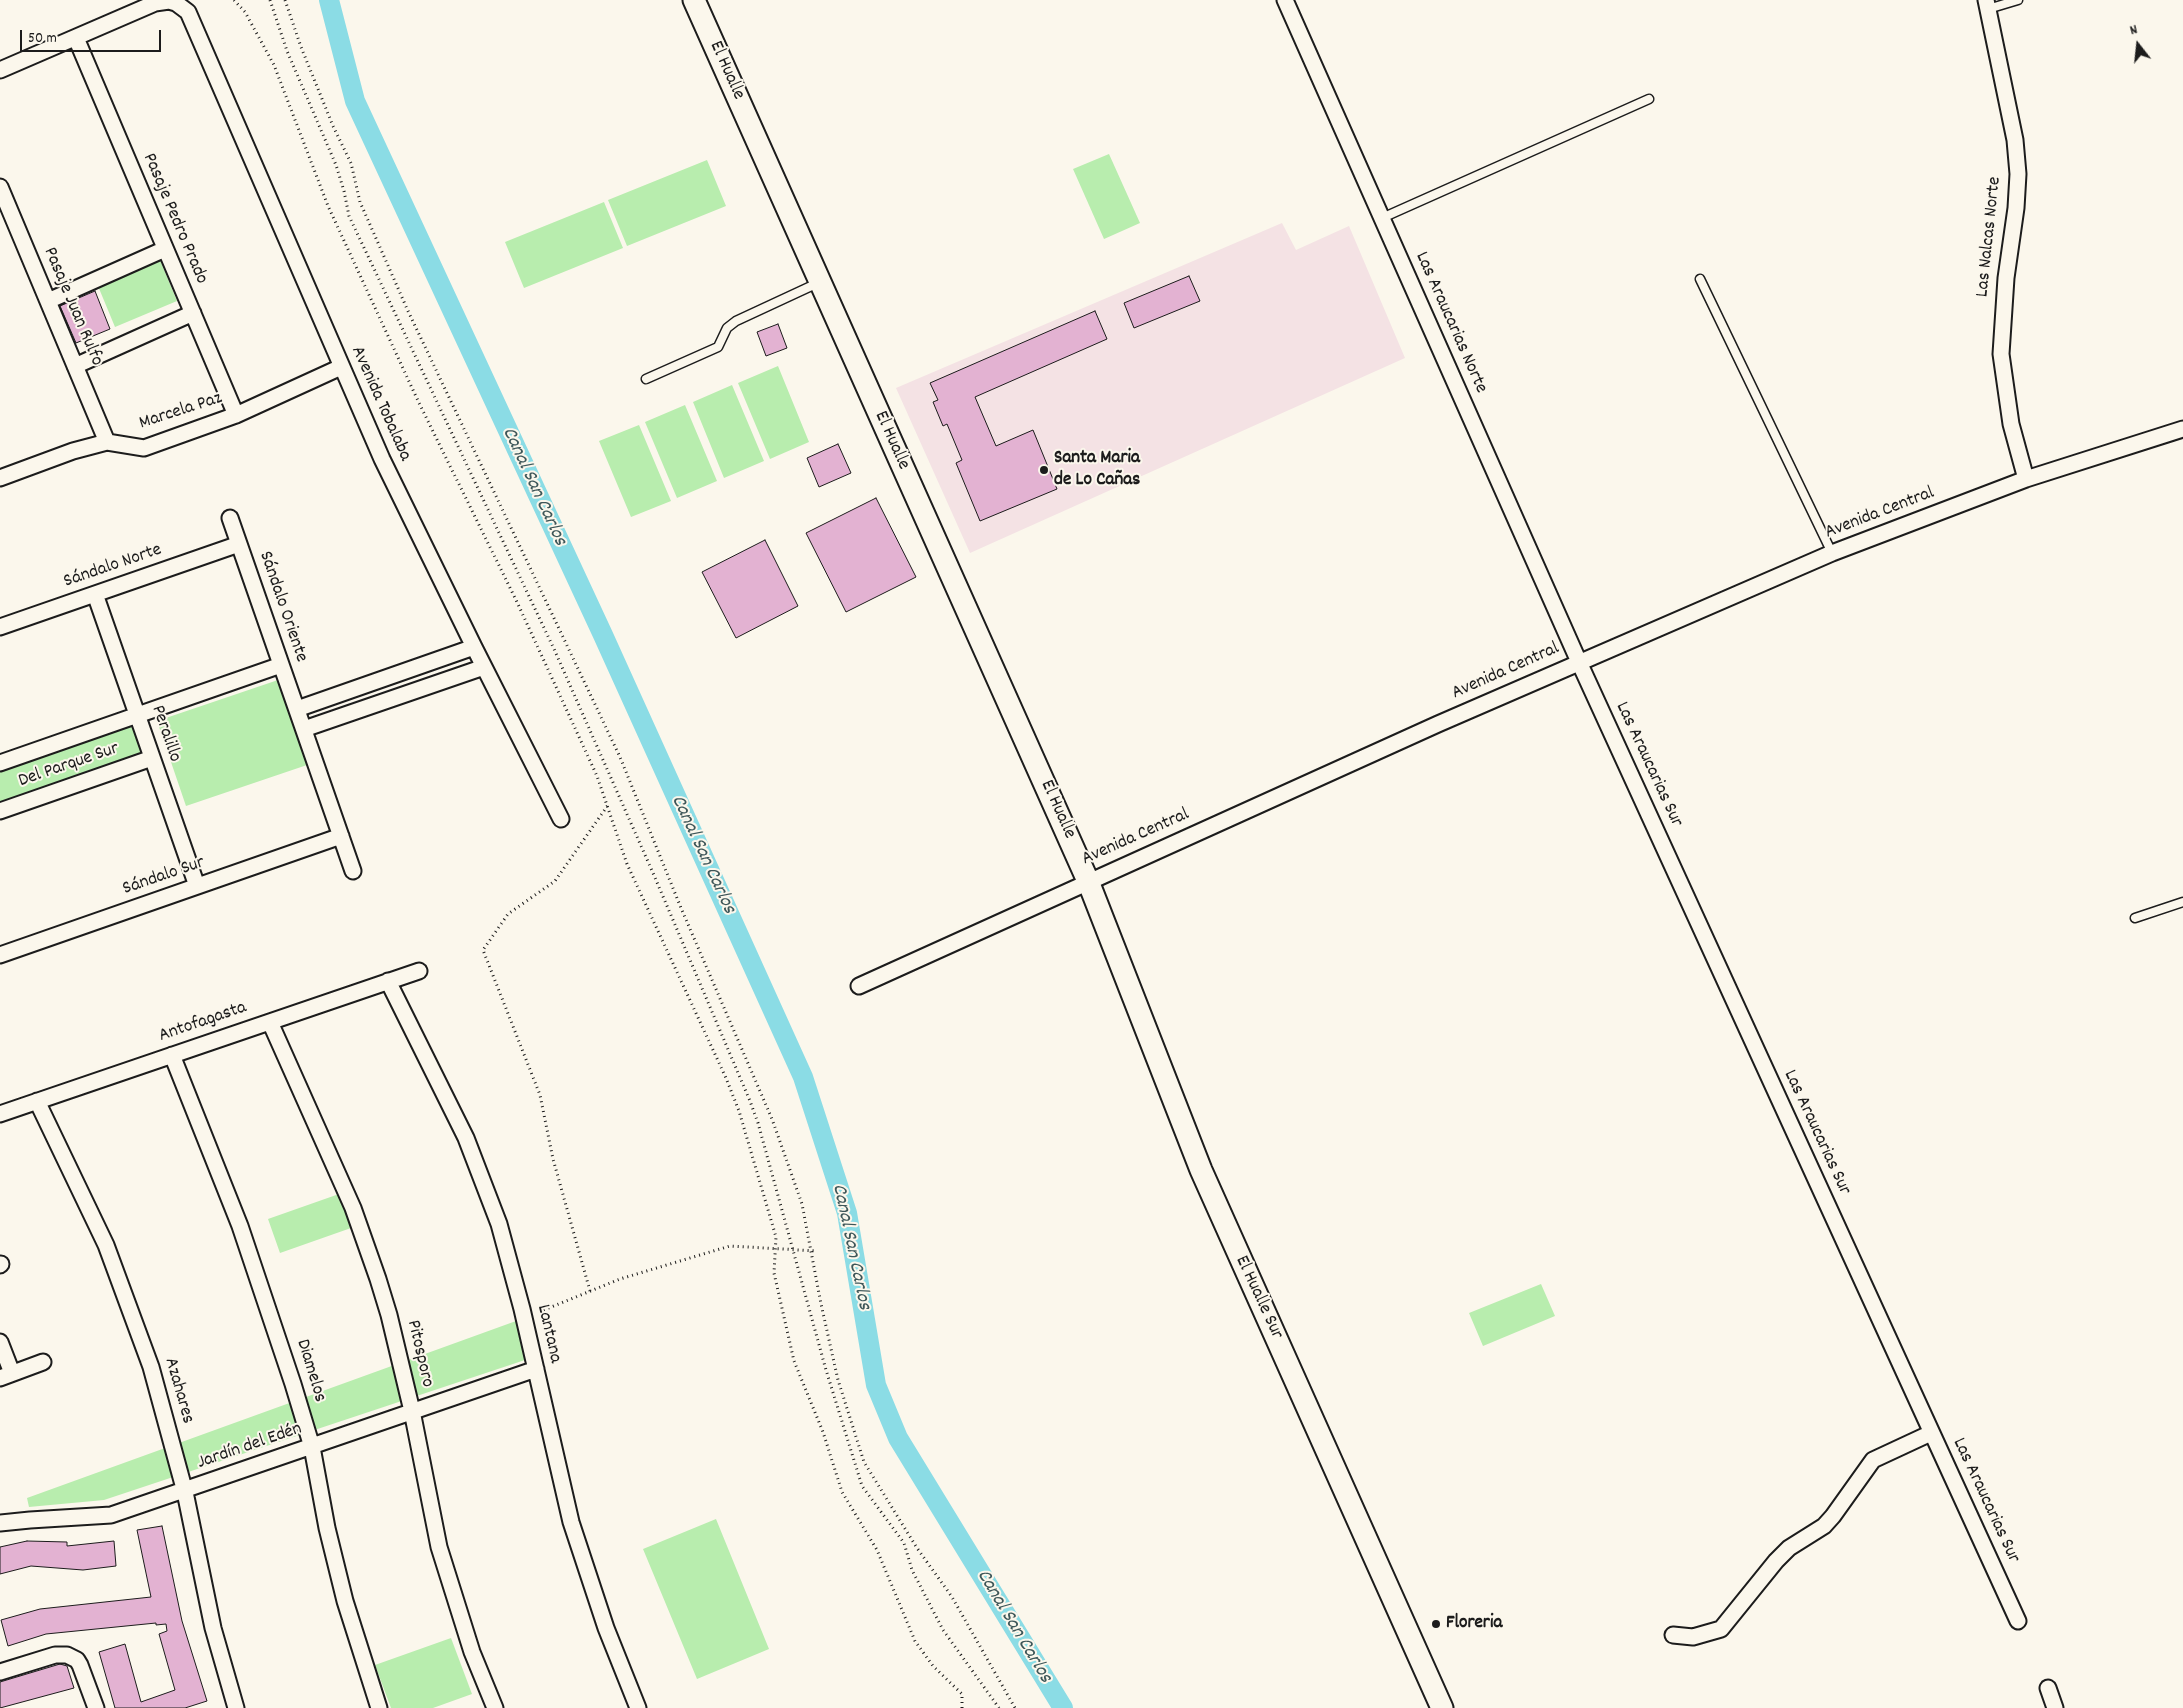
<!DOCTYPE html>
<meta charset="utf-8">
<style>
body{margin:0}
#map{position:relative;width:2183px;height:1708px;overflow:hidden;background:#fbf7ec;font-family:Dekko,sans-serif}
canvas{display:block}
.north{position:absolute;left:2113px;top:20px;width:50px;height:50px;-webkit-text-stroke:4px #fbf7ec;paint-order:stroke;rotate:344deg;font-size:14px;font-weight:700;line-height:20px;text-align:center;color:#1c1c1c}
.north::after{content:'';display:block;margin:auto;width:18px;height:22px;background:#1c1c1c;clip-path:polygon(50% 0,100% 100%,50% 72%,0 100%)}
.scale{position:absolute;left:20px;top:30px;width:141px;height:22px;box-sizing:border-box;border:2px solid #1c1c1c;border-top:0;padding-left:6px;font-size:15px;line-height:18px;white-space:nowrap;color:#1c1c1c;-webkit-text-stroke:4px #fbf7ec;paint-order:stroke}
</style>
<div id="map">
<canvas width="2183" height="1708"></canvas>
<div class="north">N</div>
<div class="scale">50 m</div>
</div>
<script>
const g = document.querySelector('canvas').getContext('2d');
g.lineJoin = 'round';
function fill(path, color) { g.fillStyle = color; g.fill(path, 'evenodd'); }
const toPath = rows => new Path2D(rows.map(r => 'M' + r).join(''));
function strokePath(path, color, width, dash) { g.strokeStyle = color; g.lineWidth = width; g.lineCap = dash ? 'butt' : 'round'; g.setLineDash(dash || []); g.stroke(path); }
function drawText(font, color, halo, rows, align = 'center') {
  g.font = font + ' Dekko,sans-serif'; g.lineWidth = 4; g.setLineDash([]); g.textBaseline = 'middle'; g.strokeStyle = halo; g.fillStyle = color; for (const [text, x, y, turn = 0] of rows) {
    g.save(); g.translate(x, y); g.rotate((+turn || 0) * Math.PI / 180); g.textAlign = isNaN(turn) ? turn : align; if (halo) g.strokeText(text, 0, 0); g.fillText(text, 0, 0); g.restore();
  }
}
fill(toPath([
 [1282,223,1296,250,1349,226,1405,358,970,553,896,388]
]), '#f4e2e4');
fill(toPath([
 [1109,154,1140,223,1104,239,1073,169],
 [707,160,726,206,627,246,608,200],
 [604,202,623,248,524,288,505,242],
 [160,260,177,301,115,327,98,286],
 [778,366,809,442,770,459,738,383],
 [732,385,764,461,724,478,693,402],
 [685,405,717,481,677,498,645,422],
 [639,425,671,501,631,517,599,441],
 [278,680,307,765,186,806,157,721],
 [134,723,146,756,0,806,0,769],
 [339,1194,351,1228,280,1253,268,1219],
 [1541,1284,1555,1316,1483,1346,1469,1313],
 [516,1321,528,1359,104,1500,29,1507,27,1498],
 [716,1519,769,1649,697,1679,643,1549],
 [451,1638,472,1694,433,1708,391,1708,375,1665]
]), '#b8edae');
strokePath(toPath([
 [329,0,355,101,603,635,803,1077,847,1213,876,1385,898,1438,1063,1708]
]), '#8bdce5', 20);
const building = toPath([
 [1189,276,1200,301,1134,328,1124,303,1189,276],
 [95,291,110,329,76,343,60,306,95,291],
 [1095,311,1107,339,975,397,996,446,1033,430,1057,489,980,521,956,463,962,460,947,424,943,426,933,402,938,400,930,383,1095,311],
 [778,324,787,348,766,356,757,332,778,324],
 [838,444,851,473,819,487,807,458,838,444],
 [876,498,916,577,846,612,806,533,876,498],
 [765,540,798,606,736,638,702,572,765,540],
 [162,1526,182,1621,207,1701,185,1708,115,1708,99,1652,125,1644,141,1702,175,1690,159,1634,167,1631,166,1624,156,1625,156,1623,46,1634,8,1646,1,1620,40,1609,151,1597,137,1530,162,1526],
 [27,1541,67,1542,67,1546,114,1541,116,1566,83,1570,31,1566,0,1574,0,1547,27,1541],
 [60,1664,67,1666,74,1688,0,1708,0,1682,60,1664]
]);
fill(building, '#e3b2d2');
strokePath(building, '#1c1c1c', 1);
const lane = toPath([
 [1988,9,2018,0],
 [1382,218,1649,99],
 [1700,279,1832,553],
 [646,379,718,347,727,328,736,321,820,282],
 [2135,918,2183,902]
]);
const street = toPath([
 [1285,0,1579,662,2018,1621],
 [1986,0,2015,140,2018,174,2016,208,2006,278,2001,354,2011,424,2026,479],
 [76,38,236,415],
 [0,70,155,3,169,1,176,3,188,12,382,459,474,647,561,819],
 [0,187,107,442],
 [48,301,165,249],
 [75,366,193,313],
 [0,478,73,451,107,442,144,448,236,415,341,367],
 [230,518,353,871],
 [95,594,197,886],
 [0,627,239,544],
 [297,709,474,647],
 [304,729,484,667],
 [0,763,281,665],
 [0,811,152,758],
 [0,955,341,836],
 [388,981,466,1138,499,1224,522,1309,571,1522,606,1628,638,1708],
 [859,986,1438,724,1832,553,2026,479,2183,429],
 [270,1022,353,1208,378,1279,389,1315,412,1411,439,1547,472,1652,495,1708],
 [172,1055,240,1226,293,1384,312,1447,327,1528,345,1601,379,1708],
 [37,1101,106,1245,151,1367,185,1492,213,1628,236,1708],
 [0,1114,419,971],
 [0,1265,1,1264],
 [0,1342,12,1373],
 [0,1378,43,1362],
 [0,1523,30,1520,111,1515,536,1369],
 [1673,1635,1693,1637,1721,1629,1776,1561,1789,1548,1824,1526,1833,1516,1873,1460,1931,1433],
 [0,1672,55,1655,67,1655,77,1660,80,1665,96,1708],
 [2048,1688,2055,1708]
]);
const secondary = toPath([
 [694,0,1088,881,1201,1170,1442,1708]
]);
strokePath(lane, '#1c1c1c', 11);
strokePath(street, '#1c1c1c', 19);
strokePath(secondary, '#1c1c1c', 25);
strokePath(toPath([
 [234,0,245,12,274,65,328,206,419,403,517,602,597,776,627,864,726,1078,739,1111,776,1237,774,1273,794,1361,823,1432,842,1492,877,1550,915,1641,933,1666,962,1694,962,1708],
 [270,0,287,51,336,165,344,191,349,216,554,649,653,873,750,1101,758,1123,826,1370,862,1486,904,1543,912,1570,943,1630,999,1708],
 [285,0,301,47,333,126,351,163,360,202,408,311,620,757,681,908,772,1119,802,1204,821,1304,838,1380,864,1462,917,1548,952,1597,1015,1708],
 [590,1291,553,1159,540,1095,483,950,508,914,555,881,608,805],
 [539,1312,620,1279,730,1246,817,1251]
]), '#1c1c1c', 3, [1, 4]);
strokePath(lane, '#fbf7ec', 8);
strokePath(street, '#fbf7ec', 15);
strokePath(secondary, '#fbf7ec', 21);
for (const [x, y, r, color] of [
 [1044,470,5,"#1c1c1c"],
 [1436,1624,5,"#1c1c1c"]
]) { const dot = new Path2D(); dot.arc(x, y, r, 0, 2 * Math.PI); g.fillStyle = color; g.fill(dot); strokePath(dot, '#fbf7ec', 2); }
drawText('19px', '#1c1c1c', '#fbf7ec', [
 ["El Hualle",726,71,66],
 ["Pasaje Pedro Prado",174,219,67],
 ["Las Nalcas Norte",1990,237,-84],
 ["Pasaje Juan Rulfo",72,307,67],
 ["Las Araucarias Norte",1450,323,66],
 ["Avenida Tobalaba",380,404,66],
 ["Marcela Paz",181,412,-18],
 ["El Hualle",891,441,66],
 ["Avenida Central",1880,514,-21],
 ["Sándalo Norte",113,567,-19],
 ["Sándalo Oriente",282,607,71],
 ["Avenida Central",1506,672,-24],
 ["Peralillo",165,734,71],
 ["Las Araucarias Sur",1648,765,65],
 ["Del Parque Sur",69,766,-19],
 ["El Hualle",1057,810,66],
 ["Avenida Central",1136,838,-24],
 ["Sándalo Sur",164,877,-19],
 ["Antofagasta",203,1023,-19],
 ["Las Araucarias Sur",1816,1133,65],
 ["El Hualle Sur",1258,1298,65],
 ["Lantana",548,1334,77],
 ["Pitosporo",419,1354,77],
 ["Diamelos",310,1371,73],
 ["Azahares",178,1391,74],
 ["Jardín del Edén",250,1447,-19],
 ["Las Araucarias Sur",1985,1501,65]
]);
drawText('bold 19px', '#1c1c1c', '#fbf7ec', [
 ["Santa Maria",1054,459],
 ["de Lo Cañas",1054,481],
 ["Floreria",1446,1624]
], 'left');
drawText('italic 20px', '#3d5658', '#fbf7ec', [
 ["Canal San Carlos",533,487,65],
 ["Canal San Carlos",702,855,65],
 ["Canal San Carlos",850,1247,78],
 ["Canal San Carlos",1013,1627,59]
]);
</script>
